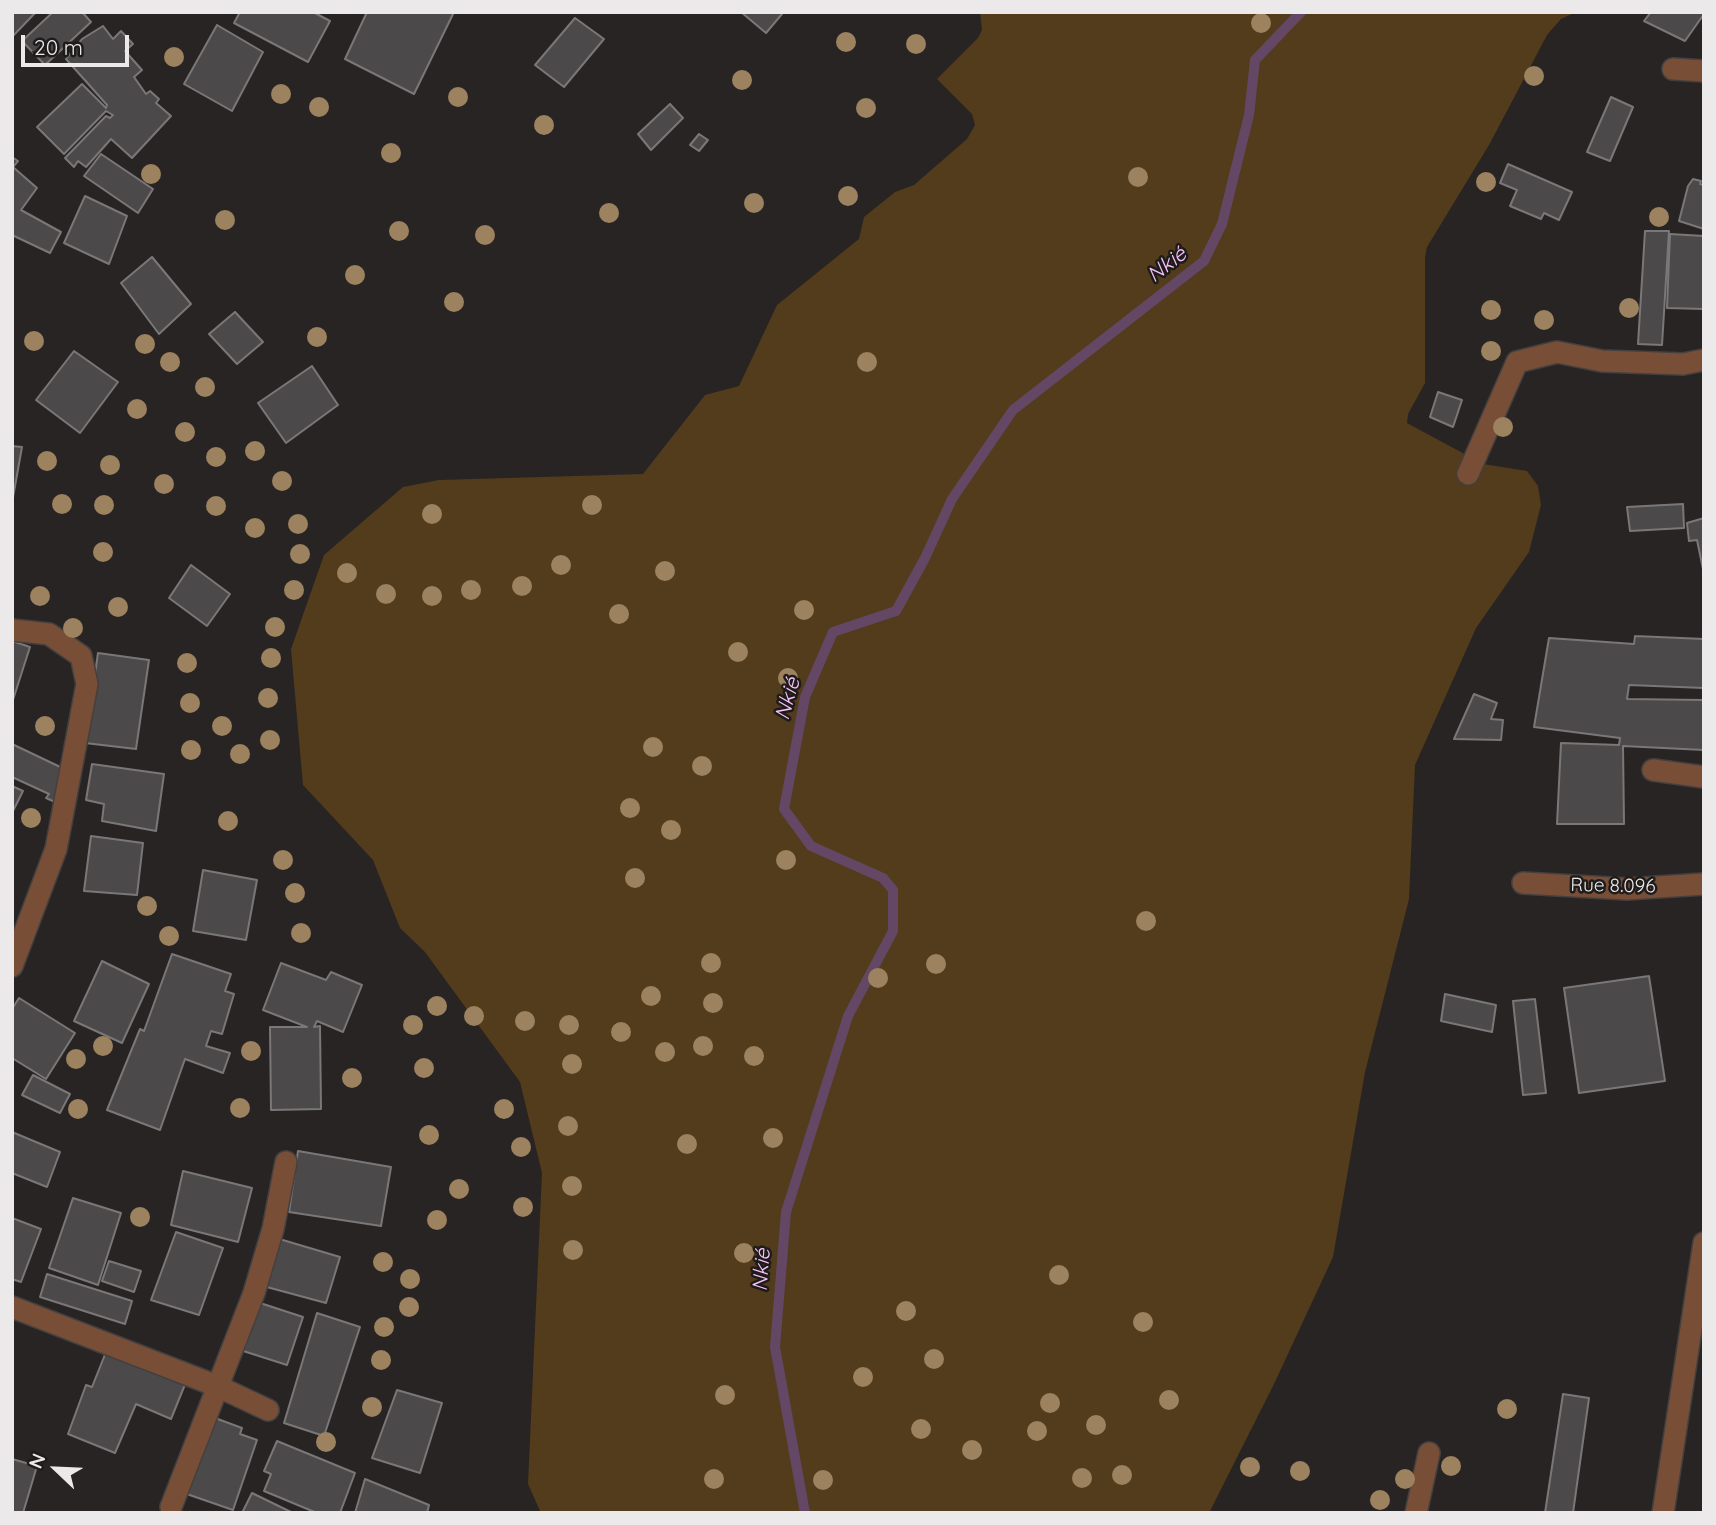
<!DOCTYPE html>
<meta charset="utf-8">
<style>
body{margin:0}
#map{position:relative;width:1716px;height:1525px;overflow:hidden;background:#282424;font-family:Quicksand,sans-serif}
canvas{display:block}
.frame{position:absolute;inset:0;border:14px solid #ebe9e9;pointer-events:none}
.north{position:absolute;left:21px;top:1434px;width:70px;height:70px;-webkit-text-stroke:5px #1e1b1b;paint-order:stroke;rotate:293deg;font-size:19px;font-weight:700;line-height:28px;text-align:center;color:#ebe9e9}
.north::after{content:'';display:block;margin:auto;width:24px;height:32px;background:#ebe9e9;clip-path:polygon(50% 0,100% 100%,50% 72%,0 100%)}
.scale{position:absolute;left:21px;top:35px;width:108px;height:32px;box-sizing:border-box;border:4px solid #ebe9e9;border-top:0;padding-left:9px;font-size:21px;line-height:24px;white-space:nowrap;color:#ebe9e9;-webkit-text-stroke:5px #1e1b1b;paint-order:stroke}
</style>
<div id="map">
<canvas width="1716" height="1525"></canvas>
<div class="frame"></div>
<div class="north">N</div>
<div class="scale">20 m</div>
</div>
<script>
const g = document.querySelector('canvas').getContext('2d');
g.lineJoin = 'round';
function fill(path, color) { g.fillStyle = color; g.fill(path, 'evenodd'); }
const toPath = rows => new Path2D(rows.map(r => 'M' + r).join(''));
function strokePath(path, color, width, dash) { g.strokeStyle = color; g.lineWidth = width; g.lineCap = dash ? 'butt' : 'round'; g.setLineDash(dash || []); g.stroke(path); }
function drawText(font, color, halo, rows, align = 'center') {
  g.font = font + ' Quicksand,sans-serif'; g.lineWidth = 5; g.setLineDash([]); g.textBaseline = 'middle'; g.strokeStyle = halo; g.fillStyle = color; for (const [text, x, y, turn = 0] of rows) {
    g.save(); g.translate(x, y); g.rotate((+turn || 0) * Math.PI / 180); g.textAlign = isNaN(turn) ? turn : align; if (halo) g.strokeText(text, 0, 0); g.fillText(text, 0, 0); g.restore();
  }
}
fill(toPath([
 [980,12,1576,12,1561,19,1547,35,1489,145,1427,247,1425,257,1425,383,1408,414,1407,423,1483,464,1527,471,1538,486,1541,505,1529,552,1476,628,1415,765,1409,899,1365,1072,1333,1257,1274,1384,1209,1513,541,1513,528,1484,542,1173,520,1082,425,952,400,928,373,860,303,785,291,649,324,555,403,487,439,480,643,474,705,395,739,386,777,305,859,239,864,217,895,192,914,185,967,139,975,125,972,114,937,79,978,38,982,30]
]), '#523c1b');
strokePath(toPath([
 [805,1513,775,1347,786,1212,848,1016,893,931,893,890,883,878,811,846,784,809,805,697,833,632,896,611,925,558,952,499,1013,410,1204,261,1222,224,1249,115,1255,60,1301,12]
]), '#644765', 10);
const building = toPath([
 [12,12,36,12,12,37,12,12],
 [53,12,82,12,91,22,45,65,22,41,53,12],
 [240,12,313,12,330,21,308,62,234,23,240,12],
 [367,12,454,12,414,94,345,59,367,12],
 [741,12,780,12,782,14,766,33,741,12],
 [1651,12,1704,12,1704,14,1685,41,1644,21,1651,12],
 [575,18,604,39,564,87,535,65,575,18],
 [217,25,263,52,232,111,184,84,217,25],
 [103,26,113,39,121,31,133,44,125,51,142,70,134,77,146,94,150,91,159,99,156,103,171,116,132,158,111,139,86,167,78,161,74,167,65,158,106,116,110,118,113,115,106,111,64,154,37,127,82,84,106,108,107,105,66,59,82,39,103,26],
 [1611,97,1633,107,1610,161,1587,152,1611,97],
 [670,104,683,118,651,150,638,134,670,104],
 [699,134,708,140,699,151,690,145,699,134],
 [101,154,153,189,138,213,84,176,101,154],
 [12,157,18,161,13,167,37,188,21,210,61,232,50,253,12,235,12,157],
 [1508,164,1572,192,1559,220,1544,213,1541,219,1510,206,1517,190,1500,183,1508,164],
 [1693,179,1701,181,1700,184,1704,185,1704,229,1679,221,1688,186,1693,179],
 [85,196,127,216,109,264,64,243,85,196],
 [1645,231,1669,231,1662,345,1638,344,1645,231],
 [1670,234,1704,236,1704,309,1667,308,1670,234],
 [152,257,191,304,159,334,121,283,152,257],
 [235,312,263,342,237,364,209,334,235,312],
 [74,351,118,382,80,433,36,400,74,351],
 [312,366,338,405,286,443,258,403,312,366],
 [1438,392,1462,400,1453,427,1430,417,1438,392],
 [12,446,22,447,12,503,12,446],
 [1683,504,1684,528,1630,531,1627,507,1683,504],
 [1704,518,1704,574,1697,540,1689,541,1687,523,1704,518],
 [191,565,230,594,207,626,169,598,191,565],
 [1635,636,1704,639,1704,688,1629,685,1627,699,1704,700,1704,750,1623,746,1624,824,1557,824,1561,743,1619,745,1620,738,1534,727,1549,638,1634,644,1635,636],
 [12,641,30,647,12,703,12,641],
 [98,653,149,660,136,749,85,743,98,653],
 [1474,694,1497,703,1491,719,1503,720,1501,740,1454,739,1474,694],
 [12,744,75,774,62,805,46,798,49,794,12,777,12,744],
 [92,764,164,774,156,831,102,821,104,804,86,800,92,764],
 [12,786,23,791,12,813,12,786],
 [91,836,143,843,137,895,84,891,91,836],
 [203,870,257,880,246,940,193,931,203,870],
 [172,954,231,974,225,991,234,994,222,1034,211,1031,206,1046,230,1053,223,1073,185,1059,160,1130,107,1110,140,1029,144,1031,172,954],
 [102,961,149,984,122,1043,74,1021,102,961],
 [281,963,326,980,331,972,362,985,343,1032,317,1021,314,1027,320,1026,321,1109,271,1110,270,1027,307,1027,263,1010,281,963],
 [1649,976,1665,1081,1579,1093,1564,988,1649,976],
 [1445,994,1496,1005,1492,1032,1441,1021,1445,994],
 [19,998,75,1033,46,1079,12,1058,12,1009,19,998],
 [1535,999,1546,1093,1523,1095,1513,1001,1535,999],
 [33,1075,70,1094,60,1113,22,1095,33,1075],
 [12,1132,60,1152,47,1187,12,1173,12,1132],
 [298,1151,391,1167,381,1226,289,1212,298,1151],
 [183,1171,252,1188,238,1242,171,1225,183,1171],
 [73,1198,121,1213,98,1285,49,1268,73,1198],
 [12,1218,41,1229,21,1282,12,1279,12,1218],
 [176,1232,223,1248,199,1315,151,1300,176,1232],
 [276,1238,340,1257,326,1303,263,1286,276,1238],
 [109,1261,141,1271,134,1292,102,1281,109,1261],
 [47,1274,132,1301,125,1324,40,1297,47,1274],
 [254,1301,303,1317,287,1365,237,1349,254,1301],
 [317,1313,360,1327,324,1436,284,1423,317,1313],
 [106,1352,186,1382,171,1419,136,1404,115,1453,68,1434,86,1385,92,1387,106,1352],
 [397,1390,442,1403,420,1473,372,1458,397,1390],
 [1563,1394,1589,1398,1573,1513,1545,1513,1563,1394],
 [215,1418,242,1428,240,1434,257,1440,233,1510,181,1492,215,1418],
 [277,1441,355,1473,340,1513,317,1513,264,1491,271,1474,264,1471,277,1441],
 [12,1459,37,1466,23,1513,12,1513,12,1459],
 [365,1479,429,1505,427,1513,355,1513,365,1479],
 [252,1493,293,1513,242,1513,252,1493]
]);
fill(building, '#4c494a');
strokePath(building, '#7a7778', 2);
const street = toPath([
 [1673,69,1704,71],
 [1468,474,1517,362,1557,352,1602,361,1683,364,1704,360],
 [12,630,49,634,81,656,87,684,56,849,12,966],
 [1653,770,1704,777],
 [1523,883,1627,889,1704,884],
 [12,1307,217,1386,268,1410],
 [171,1507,254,1293,273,1229,286,1162],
 [1416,1513,1429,1453],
 [1663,1513,1704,1243]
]);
strokePath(street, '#434040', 24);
strokePath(street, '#794e37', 21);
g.fillStyle = '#9c825e';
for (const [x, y] of [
 [1261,23],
 [846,42],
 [916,44],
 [174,57],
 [1534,76],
 [742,80],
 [281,94],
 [458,97],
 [319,107],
 [866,108],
 [544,125],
 [391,153],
 [151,174],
 [1138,177],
 [1486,182],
 [848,196],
 [754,203],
 [609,213],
 [1659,217],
 [225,220],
 [399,231],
 [485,235],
 [355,275],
 [454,302],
 [1629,308],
 [1491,310],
 [1544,320],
 [317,337],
 [34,341],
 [145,344],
 [1491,351],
 [170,362],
 [867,362],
 [205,387],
 [137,409],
 [1503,427],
 [185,432],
 [255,451],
 [216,457],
 [47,461],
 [110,465],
 [282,481],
 [164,484],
 [62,504],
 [104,505],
 [592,505],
 [216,506],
 [432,514],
 [298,524],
 [255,528],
 [103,552],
 [300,554],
 [561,565],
 [665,571],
 [347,573],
 [522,586],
 [294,590],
 [471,590],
 [386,594],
 [40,596],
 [432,596],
 [118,607],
 [804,610],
 [619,614],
 [275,627],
 [73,628],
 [738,652],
 [271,658],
 [187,663],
 [788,678],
 [268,698],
 [190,703],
 [45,726],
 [222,726],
 [270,740],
 [653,747],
 [191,750],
 [240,754],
 [702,766],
 [630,808],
 [31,818],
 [228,821],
 [671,830],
 [283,860],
 [786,860],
 [635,878],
 [295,893],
 [147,906],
 [1146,921],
 [301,933],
 [169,936],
 [711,963],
 [936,964],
 [878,978],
 [651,996],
 [713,1003],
 [437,1006],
 [474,1016],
 [525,1021],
 [413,1025],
 [569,1025],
 [621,1032],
 [103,1046],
 [703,1046],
 [251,1051],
 [665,1052],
 [754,1056],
 [76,1059],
 [572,1064],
 [424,1068],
 [352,1078],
 [240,1108],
 [78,1109],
 [504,1109],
 [568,1126],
 [429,1135],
 [773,1138],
 [687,1144],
 [521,1147],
 [572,1186],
 [459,1189],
 [523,1207],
 [140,1217],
 [437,1220],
 [573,1250],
 [744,1253],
 [383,1262],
 [1059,1275],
 [410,1279],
 [409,1307],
 [906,1311],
 [1143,1322],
 [384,1327],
 [934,1359],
 [381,1360],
 [863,1377],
 [725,1395],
 [1169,1400],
 [1050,1403],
 [372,1407],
 [1507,1409],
 [1096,1425],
 [921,1429],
 [1037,1431],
 [326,1442],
 [972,1450],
 [1451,1466],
 [1250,1467],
 [1300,1471],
 [1122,1475],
 [1082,1478],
 [714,1479],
 [1405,1479],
 [823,1480],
 [1380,1500]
]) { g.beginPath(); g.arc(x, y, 10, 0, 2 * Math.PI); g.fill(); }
drawText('19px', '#ebe9e9', '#1e1b1b', [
 ["Rue 8.096",1613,886,1]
]);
drawText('italic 21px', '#fcc5fd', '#1e1b1b', [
 ["Nkié",1167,265,-38],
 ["Nkié",788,699,-74],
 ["Nkié",762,1270,-86]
]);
</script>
